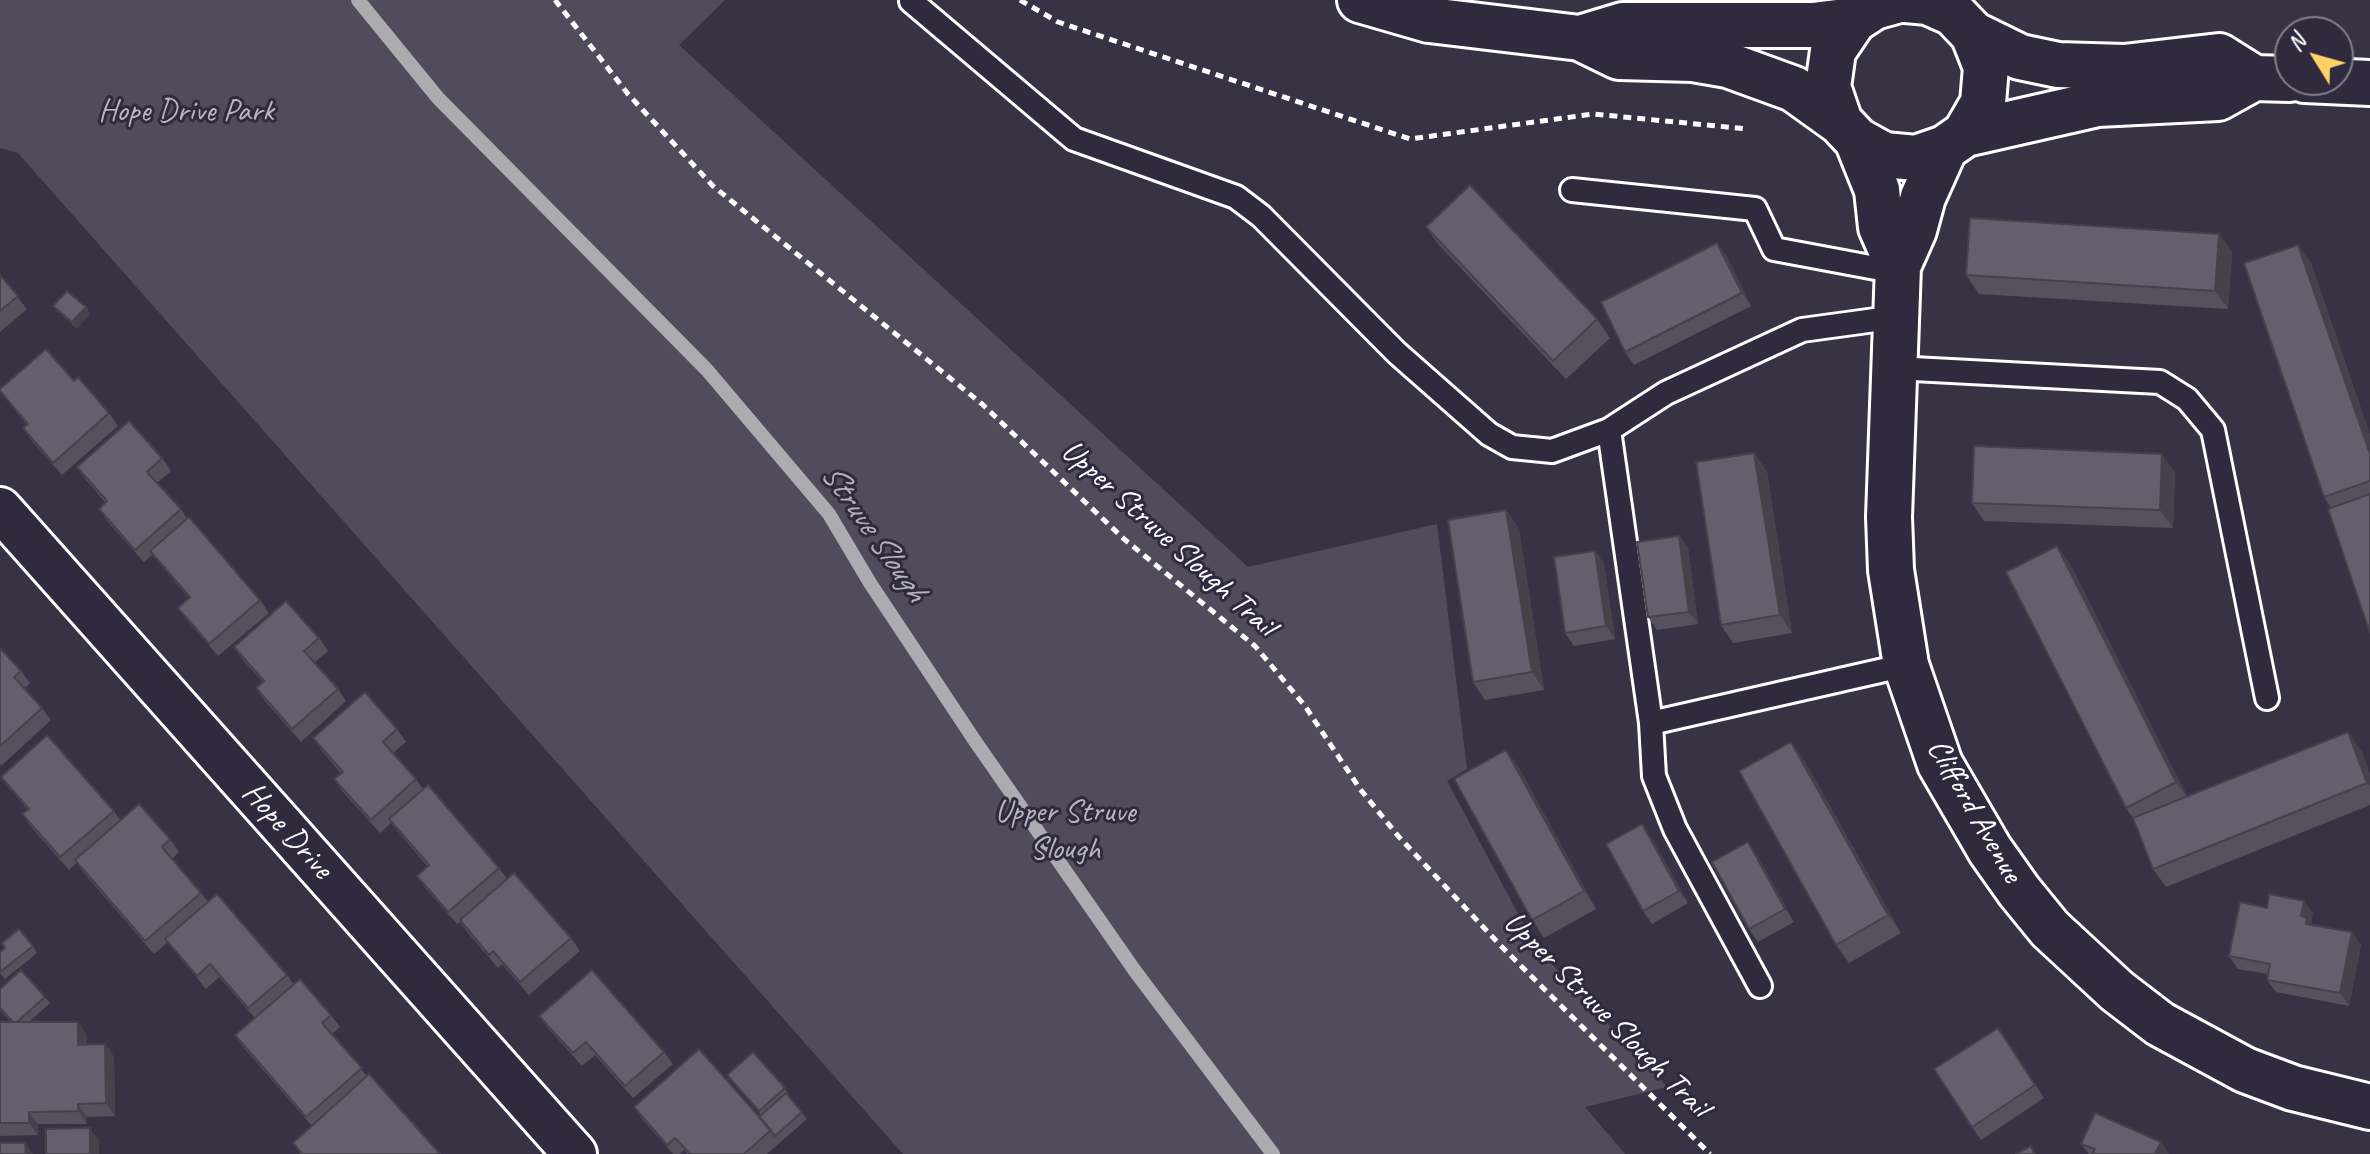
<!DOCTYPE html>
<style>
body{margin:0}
#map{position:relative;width:2370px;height:1154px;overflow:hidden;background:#373345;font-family:Caveat,sans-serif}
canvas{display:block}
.north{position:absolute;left:2274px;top:16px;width:80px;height:80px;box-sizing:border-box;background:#2f2a3d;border:2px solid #827f8b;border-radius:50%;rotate:307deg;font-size:22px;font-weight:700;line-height:32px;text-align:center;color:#fff}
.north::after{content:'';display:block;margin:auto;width:28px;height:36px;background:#ffd166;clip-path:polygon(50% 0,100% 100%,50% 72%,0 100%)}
</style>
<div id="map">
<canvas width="2370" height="1154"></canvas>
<div class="north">N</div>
</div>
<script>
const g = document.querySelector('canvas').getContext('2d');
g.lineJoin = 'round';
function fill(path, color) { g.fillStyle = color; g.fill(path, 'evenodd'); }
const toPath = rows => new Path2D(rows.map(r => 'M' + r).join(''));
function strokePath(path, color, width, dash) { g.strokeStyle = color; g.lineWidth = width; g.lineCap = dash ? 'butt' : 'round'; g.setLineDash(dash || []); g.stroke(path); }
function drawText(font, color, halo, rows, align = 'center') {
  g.font = font + ' Caveat,sans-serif'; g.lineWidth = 6; g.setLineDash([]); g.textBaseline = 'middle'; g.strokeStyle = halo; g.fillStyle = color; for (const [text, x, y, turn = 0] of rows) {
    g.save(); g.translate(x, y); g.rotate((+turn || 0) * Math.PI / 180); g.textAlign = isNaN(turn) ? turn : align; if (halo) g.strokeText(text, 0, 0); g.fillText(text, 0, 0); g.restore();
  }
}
fill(toPath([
 [0,0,725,0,679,45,1248,567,1437,524,1467,769,1447,781,1536,947,1667,1087,1585,1107,1625,1154,903,1154,18,153,0,148]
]), '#514c5c');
strokePath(toPath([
 [358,0,438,98,707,370,829,514,870,583,975,741,1135,971,1273,1154]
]), '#adabb2', 14);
const service = toPath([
 [911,1,1074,139,1236,197,1261,216,1397,353,1489,434,1512,447,1552,451,1609,430,1666,393,1802,330,1897,317],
 [1572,190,1755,209,1774,249,1897,272],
 [1894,368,2160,382,2187,399,2213,430,2267,698],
 [1609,430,1651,723,1654,776,1675,829,1760,986],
 [1651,723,1906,665]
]);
const minor = toPath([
 [0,509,575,1154]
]);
const tertiary = toPath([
 [1360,0,1429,20,1580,38,1619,57,1693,59,1728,65,1794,89,1840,122],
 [1899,0,1874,7,1854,20,1833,51,1828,87,1840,122,1857,140,1884,155,1916,158,1945,148,1965,134,1983,103,1986,67,1973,34,1953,13,1928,2,1906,0],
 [1973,34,2020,57,2058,65,2124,67,2219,56,2254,78,2290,79],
 [1580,38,1623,25,1813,25,1854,20],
 [2305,80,2370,83],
 [1965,134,2097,104,2218,98,2254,78],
 [1857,140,1877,190,1881,227,1898,266],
 [1945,148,1923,197,1914,230,1898,266,1889,517,1891,570,1906,665,1940,764,1990,850,2019,891,2050,929,2117,991,2160,1024,2245,1070,2293,1088,2370,1107]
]);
strokePath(service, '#fff', 28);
strokePath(minor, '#fff', 48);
strokePath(tertiary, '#fff', 50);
strokePath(toPath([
 [555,0,628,94,713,186,982,404,1124,539,1255,646,1305,706,1360,789,1399,837,1501,946,1710,1154],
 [1020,0,1058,22,1410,139,1593,114,1748,129]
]), '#fff', 5, [8, 6]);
strokePath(service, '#2f2a3d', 22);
strokePath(minor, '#2f2a3d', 42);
strokePath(tertiary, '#2f2a3d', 44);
fill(toPath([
 [1426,227,1597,319,1610,338,1566,379,1439,245],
 [2219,234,2232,252,2228,309,1979,294,1966,275],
 [1717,243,1726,255,1751,306,1634,365,1625,352],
 [2311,263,2370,435,2370,633,2331,508,2324,497],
 [0,275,27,309,0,332],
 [53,306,86,307,90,314,77,328,58,312],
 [74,381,109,413,118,426,62,475,32,441,23,428,27,425,0,391],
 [1754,453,1767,472,1792,633,1733,643,1721,625],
 [162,458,171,471,157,483,181,509,187,519,260,600,269,613,218,656,187,620,178,608,189,598,152,555,144,562,108,522,99,509,106,503,86,480,77,467],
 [2175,472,2173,528,1984,521,1972,503],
 [1506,510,1519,529,1544,690,1485,700,1473,682],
 [1679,536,1688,548,1698,624,1657,630,1648,617],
 [2057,546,2070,564,2187,796,2361,750,2370,774,2370,805,2166,887,2153,869,2133,818,2126,808],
 [1595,551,1604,564,1615,639,1574,646,1565,633],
 [319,638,328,651,314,663,338,689,346,701,301,742,265,701,256,688,263,682,243,660,234,647],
 [0,648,21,671,30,683,25,688,42,708,51,720,1,766,0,764],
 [397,729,406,742,393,753,416,779,423,789,499,868,507,879,571,938,580,951,529,995,502,964,498,968,468,933,460,922,457,924,426,889,417,876,427,866,391,823,380,833,343,792,334,779,341,773,322,751,313,738],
 [1506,750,1519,768,1596,909,1544,938,1532,920],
 [1804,760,1901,933,1849,963,1836,945],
 [1,777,114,811,120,820,170,839,179,852,172,859,201,893,208,902,287,975,294,985,331,1015,340,1027,332,1034,367,1076,440,1154,300,1154,293,1143,312,1126,244,1048,235,1035,255,1018,219,977,206,989,168,942,154,954,84,873,77,863,69,870,31,827,22,814,28,810,10,789],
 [1651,837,1688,903,1652,924,1643,911],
 [1748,842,1757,855,1794,922,1758,942,1749,929],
 [2267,908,2313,913,2311,923,2312,925,2352,932,2361,945,2349,1006,2276,992,2267,980,2268,974,2238,969,2229,956],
 [33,946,37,953,5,979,0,973,0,952],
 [0,989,45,997,50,1003,29,1022,87,1035,87,1044,105,1044,114,1057,115,1116,87,1117,87,1124,38,1124,38,1135,0,1136,0,1022,11,1022,0,1010],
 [539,1016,664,1052,673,1064,633,1098,595,1055,582,1066,548,1028],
 [2007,1040,2044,1098,1981,1140,1972,1127],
 [727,1075,785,1088,789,1095,788,1096,807,1119,767,1154,687,1154,684,1150,680,1154,673,1154,643,1120,634,1107,759,1117,761,1115],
 [2081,1144,2169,1154,2089,1154]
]), '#55525e');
fill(toPath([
 [2219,234,2232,252,2228,309,2215,291],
 [1717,243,1726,255,1751,306,1742,293],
 [2298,245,2311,263,2370,435,2370,454],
 [86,307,90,314,77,328,72,322],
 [1754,453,1767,472,1792,633,1780,615],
 [2162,454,2175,472,2173,528,2160,510],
 [1506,510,1519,529,1544,690,1532,672],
 [1679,536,1688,548,1698,624,1689,612],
 [2057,546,2070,564,2189,800,2176,782],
 [1595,551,1604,564,1615,639,1606,626],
 [2348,732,2361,750,2370,774,2370,786,2367,783],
 [1791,742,1804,760,1901,933,1888,915],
 [1506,750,1519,768,1596,909,1584,891],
 [1642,824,1651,837,1688,903,1679,891],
 [1748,842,1757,855,1794,922,1785,909],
 [2304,901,2313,913,2311,923,2316,930,2315,936,2301,916],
 [2352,932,2361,945,2349,1006,2340,993],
 [78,1022,87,1035,87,1057,78,1045],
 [105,1044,114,1057,115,1116,106,1103],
 [78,1104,87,1117,87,1124,78,1111],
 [29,1112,38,1124,38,1135,29,1123],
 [90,1128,99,1141,99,1154,90,1154],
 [2161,1142,2169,1154,2155,1154],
 [25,1143,33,1154,26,1154]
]), '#45424c');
const building = toPath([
 [1470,185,1597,319,1553,361,1426,227,1470,185],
 [1970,218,2219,234,2215,291,1966,275,1970,218],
 [1717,243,1742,293,1625,352,1601,302,1717,243],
 [2298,245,2370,454,2370,481,2324,497,2244,263,2298,245],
 [0,275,18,296,0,311,0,275],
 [67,291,86,307,72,322,53,306,67,291],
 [46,349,74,381,78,377,109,413,53,463,23,428,28,424,0,391,0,389,46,349],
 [129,421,162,458,147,472,181,509,135,550,99,509,107,501,77,467,129,421],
 [1974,446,2162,454,2160,510,1972,503,1974,446],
 [1754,453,1780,615,1721,625,1696,462,1754,453],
 [2370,494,2370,633,2328,509,2370,494],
 [1506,510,1532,672,1473,682,1448,520,1506,510],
 [189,517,260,600,209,644,178,608,190,597,150,551,189,517],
 [1679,536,1689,612,1648,617,1637,542,1679,536],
 [2057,546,2176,782,2126,808,2006,572,2057,546],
 [1595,551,1606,626,1565,633,1554,557,1595,551],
 [286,601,319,638,304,651,338,689,292,729,256,688,264,681,234,647,286,601],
 [0,648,21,671,14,677,42,708,0,746,0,648],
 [365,692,397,729,383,742,416,779,371,820,334,779,343,772,313,738,365,692],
 [2348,732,2367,783,2153,869,2133,818,2348,732],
 [47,735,114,811,60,857,22,814,29,809,1,777,47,735],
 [1791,742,1888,915,1836,945,1739,771,1791,742],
 [1506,750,1584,891,1532,920,1454,779,1506,750],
 [428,785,499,868,448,912,417,876,429,865,389,819,428,785],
 [139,804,170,839,162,847,201,893,145,941,75,860,139,804],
 [1642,824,1679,891,1643,911,1606,844,1642,824],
 [1748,842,1785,909,1749,929,1712,862,1748,842],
 [514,873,571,938,520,982,493,951,489,955,460,920,514,873],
 [217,894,287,975,248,1008,210,964,197,976,165,939,217,894],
 [2269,894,2304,901,2301,916,2307,918,2306,924,2352,932,2340,993,2267,980,2270,964,2229,956,2240,902,2267,908,2269,894],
 [19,929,33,946,0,972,0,952,5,948,2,943,19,929],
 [21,970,45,997,17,1022,13,1022,0,1008,0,989,21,970],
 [592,970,664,1052,625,1086,586,1042,573,1053,539,1016,592,970],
 [300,979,331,1015,322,1023,362,1068,306,1117,235,1035,300,979],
 [0,1022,78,1022,78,1045,105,1044,106,1103,78,1104,78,1111,29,1112,29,1123,0,1123,0,1022],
 [1998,1028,2035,1085,1972,1127,1934,1069,1998,1028],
 [699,1049,771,1130,744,1154,690,1154,675,1138,667,1145,634,1107,699,1049],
 [753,1052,785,1088,759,1111,727,1075,753,1052],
 [369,1074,440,1154,302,1154,293,1143,369,1074],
 [786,1093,802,1112,775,1136,759,1117,786,1093],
 [2095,1113,2161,1142,2155,1154,2092,1154,2095,1149,2081,1144,2095,1113],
 [90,1128,90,1154,46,1154,46,1129,90,1128],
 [0,1143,25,1143,26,1154,0,1154,0,1143],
 [2031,1146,2035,1154,2016,1154,2031,1146]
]);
fill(building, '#635f6d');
strokePath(building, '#45424c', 2);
drawText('32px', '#b9b7be', '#2f2a3d', [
 ["Hope Drive Park",186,112],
 ["Upper Struve",1065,813],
 ["Slough",1065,850]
]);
drawText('32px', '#fff', '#2f2a3d', [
 ["Upper Struve Slough Trail",1168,539,42],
 ["Clifford Avenue",1974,811,60],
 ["Hope Drive",287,831,48],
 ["Upper Struve Slough Trail",1606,1015,45]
]);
drawText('italic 34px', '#b4b2b9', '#2f2a3d', [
 ["Struve Slough",873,533,55]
]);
</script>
